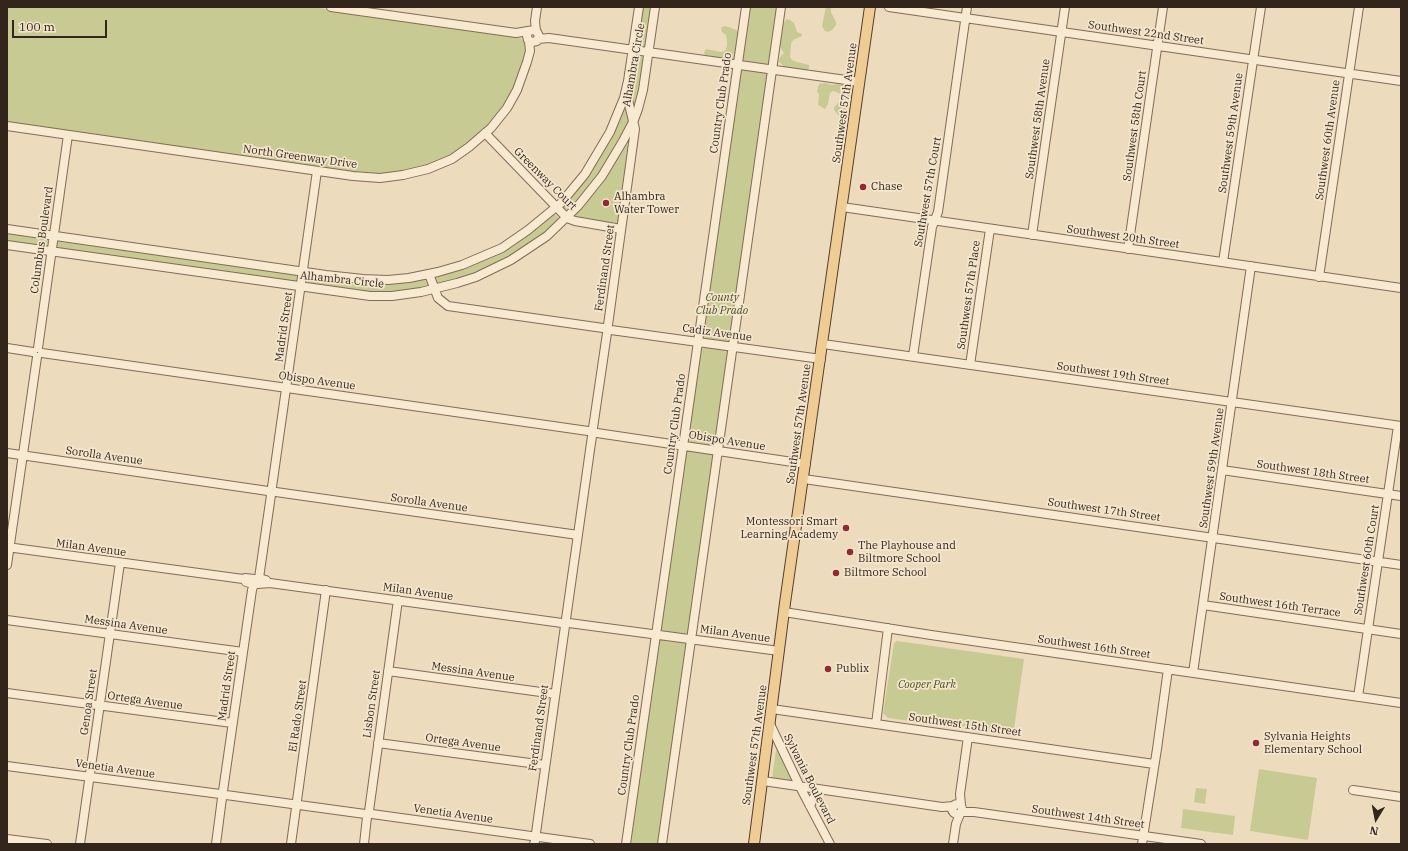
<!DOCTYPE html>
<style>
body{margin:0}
#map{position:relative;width:1408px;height:851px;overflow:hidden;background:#eddbbe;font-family:"IBM Plex Serif",serif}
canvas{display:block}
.frame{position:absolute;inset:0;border:8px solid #34251c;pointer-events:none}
.north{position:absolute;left:1356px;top:799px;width:40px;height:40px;-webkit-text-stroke:3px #f4e6cd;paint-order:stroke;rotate:190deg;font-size:11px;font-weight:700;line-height:16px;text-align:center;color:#34251c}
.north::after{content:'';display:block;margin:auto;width:14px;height:18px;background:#34251c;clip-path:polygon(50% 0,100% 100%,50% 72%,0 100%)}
.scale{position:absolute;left:12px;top:20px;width:95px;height:18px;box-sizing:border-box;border:2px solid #34251c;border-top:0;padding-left:5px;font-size:12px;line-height:14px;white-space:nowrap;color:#34251c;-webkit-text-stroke:3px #f4e6cd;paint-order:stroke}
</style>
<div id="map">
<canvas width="1408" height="851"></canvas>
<div class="frame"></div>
<div class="north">N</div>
<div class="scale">100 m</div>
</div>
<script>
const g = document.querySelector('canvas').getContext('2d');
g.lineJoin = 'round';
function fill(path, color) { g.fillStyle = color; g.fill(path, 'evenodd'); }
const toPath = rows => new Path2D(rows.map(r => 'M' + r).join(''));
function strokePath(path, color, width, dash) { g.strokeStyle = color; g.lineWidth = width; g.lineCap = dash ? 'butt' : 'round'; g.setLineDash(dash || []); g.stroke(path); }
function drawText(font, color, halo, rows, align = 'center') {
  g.font = font + ' "IBM Plex Serif",serif'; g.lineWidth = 3.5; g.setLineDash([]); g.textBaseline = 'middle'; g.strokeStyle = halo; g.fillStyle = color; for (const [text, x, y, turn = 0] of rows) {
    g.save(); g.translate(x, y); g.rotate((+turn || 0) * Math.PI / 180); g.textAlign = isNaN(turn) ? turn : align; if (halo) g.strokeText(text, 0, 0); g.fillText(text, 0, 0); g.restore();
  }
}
fill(toPath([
 [7,7,312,7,515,36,524,40,527,45,521,74,504,109,484,131,449,157,421,169,377,175,7,124],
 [642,7,653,7,646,46,643,47,640,45,637,39],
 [748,7,779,7,770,64,766,66,746,63,741,58],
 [826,7,831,7,831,12,836,22,836,25,832,30,828,32,825,31,822,26],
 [787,19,790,20,794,23,797,32,802,34,802,36,793,40,791,44,790,57,792,60,797,62,809,65,809,68,807,70,802,71,787,69,779,62,780,57,784,53,780,47,779,40,784,22],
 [724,26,729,27,736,30,739,33,738,43,734,58,730,60,707,57,705,55,704,52,706,49,721,52,725,51,727,46,727,40,726,35,722,32,721,28],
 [638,55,643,57,645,61,635,112,629,96,629,91,634,59],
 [743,69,765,72,768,75,730,340,726,342,707,339,703,336,702,332,740,71],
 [825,83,832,85,838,84,845,85,849,88,850,93,849,97,846,99,845,103,848,111,845,116,840,117,834,110,834,107,842,99,843,96,839,93,833,91,830,93,828,104,825,109,818,105,819,95,817,91,819,84],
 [626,105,630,119,606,166,569,210,565,209,563,206],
 [628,145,629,146,619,222,616,225,576,217,575,213,599,186,624,146],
 [552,215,556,215,560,220,537,241,480,273,437,285,434,276,466,266],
 [7,233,48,239,47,248,7,243],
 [56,241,292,273,296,275,297,278,296,282,56,248],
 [309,276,426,278,429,280,429,285,427,288,379,294,308,283,306,280],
 [705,346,725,349,728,351,729,357,715,445,712,446,691,443,688,441,687,437,700,351],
 [690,449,711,452,714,456,688,633,684,635,663,633,661,631,660,628,685,454],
 [664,639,683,641,687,644,660,844,631,844,658,644,660,640],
 [897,641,1024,659,1013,736,888,718,883,713,894,643],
 [776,750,777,750,792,780,791,781,772,779,772,778],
 [1259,769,1317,778,1308,840,1250,831],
 [1196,788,1207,789,1205,804,1194,802],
 [1183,809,1235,816,1233,835,1181,828]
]), '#c8ca93');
const minor = toPath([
 [331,7,516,33,534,30,537,32,539,36,537,41,532,42,528,40,527,36,528,32],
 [889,7,1401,81],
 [536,31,535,21,537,7],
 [538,39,549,38,860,82],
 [7,126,353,176,380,178,403,175,428,169,452,159,469,147,491,128,507,108,517,90,527,62,530,51,529,41],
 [485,133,567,218,575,221,621,229],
 [842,207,1401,288],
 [7,229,326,275,363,279,388,280,409,278,438,272,462,265,502,248,528,230,561,203,585,174,610,132,624,98,628,81,639,7],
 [1032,235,1065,7],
 [7,245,370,296,392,296,421,292,457,283,476,277,511,260,547,236,578,206,602,176,623,141,634,120,638,109,643,90,655,7],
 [1128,249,1163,7],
 [1223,262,1261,7],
 [429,274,438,298,448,306,603,328],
 [1319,277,1359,7],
 [608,325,635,129,628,100,625,94],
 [611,330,821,359],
 [823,344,1401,426],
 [7,348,33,352],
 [38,348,68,135],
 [42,353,588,431],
 [913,356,932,227,938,212,967,7],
 [970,365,990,229],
 [593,428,607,333],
 [597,433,806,464],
 [7,453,268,491],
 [1222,470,1401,496],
 [804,479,1401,565],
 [272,487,317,171],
 [276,492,578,535],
 [7,547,243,579,245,578,254,579],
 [7,565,37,357],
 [266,580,259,578,271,495],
 [258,584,270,583,562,623],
 [1203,605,1401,634],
 [784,612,931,635,1401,703],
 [566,619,592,436],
 [7,620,243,652],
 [569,623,779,651],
 [388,671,555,694],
 [1193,673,1251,266],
 [7,693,232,723],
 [1358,697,1398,426],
 [772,709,1154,764],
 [770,724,800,787,830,844],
 [876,724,888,628],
 [378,743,545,765],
 [7,766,220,794],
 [763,781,942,807,954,806],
 [1353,790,1401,797],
 [223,791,252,590,254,584,246,582],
 [226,795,365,814],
 '952 809a5 5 0 1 1 10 0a5 5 0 1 1-10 0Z',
 [961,805,960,794,968,737],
 [810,806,814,797,821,790],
 [369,811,398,600],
 [961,812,974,812,1201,844],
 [372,814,531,836],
 [536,833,565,626],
 [539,837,590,844],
 [7,839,47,844],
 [80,844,120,563],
 [216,844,222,798],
 [291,844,326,590],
 [364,844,367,817],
 [534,844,535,841],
 [626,844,746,7],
 [662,844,781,7],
 [953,844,956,824,960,814],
 [1142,844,1157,749,1168,669]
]);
const major = toPath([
 [754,844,785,603,870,7]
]);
strokePath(minor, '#846b57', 10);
strokePath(major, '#523a2c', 12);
strokePath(minor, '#f8e9d1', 8);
strokePath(major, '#f0cc95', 10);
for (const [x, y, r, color] of [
 [863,187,4,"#922833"],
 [606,203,4,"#922833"],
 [846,528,4,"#922833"],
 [850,552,4,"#922833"],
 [836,573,4,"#922833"],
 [828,669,4,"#922833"],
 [1256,743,4,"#922833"]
]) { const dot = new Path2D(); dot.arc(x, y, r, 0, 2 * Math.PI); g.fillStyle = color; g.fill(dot); strokePath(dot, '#f4e6cd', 1.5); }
drawText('11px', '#34251c', '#f4e6cd', [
 ["Southwest 22nd Street",1146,33,8],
 ["Alhambra Circle",634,65,-80],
 ["Country Club Prado",721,103,-82],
 ["Southwest 57th Avenue",845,103,-82],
 ["Southwest 58th Avenue",1038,119,-82],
 ["Southwest 58th Court",1135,126,-82],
 ["Southwest 59th Avenue",1231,133,-82],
 ["Southwest 60th Avenue",1328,140,-82],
 ["North Greenway Drive",300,157,8],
 ["Greenway Court",545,179,45],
 ["Southwest 57th Court",928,192,-80],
 ["Southwest 20th Street",1123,237,8],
 ["Columbus Boulevard",42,240,-82],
 ["Ferdinand Street",605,268,-82],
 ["Alhambra Circle",342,280,6],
 ["Southwest 57th Place",969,295,-82],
 ["Madrid Street",284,327,-82],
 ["Cadiz Avenue",717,333,8],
 ["Southwest 19th Street",1113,374,8],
 ["Obispo Avenue",317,381,8],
 ["Country Club Prado",675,424,-82],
 ["Southwest 57th Avenue",799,424,-82],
 ["Obispo Avenue",727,441,9],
 ["Sorolla Avenue",104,456,8],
 ["Southwest 59th Avenue",1212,468,-82],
 ["Southwest 18th Street",1313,472,8],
 ["Sorolla Avenue",429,503,8],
 ["Southwest 17th Street",1104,510,8],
 ["Milan Avenue",91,548,8],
 ["Southwest 60th Court",1367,560,-81],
 ["Milan Avenue",418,592,8],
 ["Southwest 16th Terrace",1280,605,8],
 ["Messina Avenue",126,625,8],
 ["Milan Avenue",735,634,8],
 ["Southwest 16th Street",1094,647,8],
 ["Messina Avenue",473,672,8],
 ["Madrid Street",227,686,-82],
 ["Ortega Avenue",145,701,8],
 ["Genoa Street",89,702,-82],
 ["Lisbon Street",372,704,-82],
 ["El Rado Street",298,716,-82],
 ["Southwest 15th Street",965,725,8],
 ["Ferdinand Street",539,728,-82],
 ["Ortega Avenue",463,743,8],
 ["Country Club Prado",629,745,-82],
 ["Southwest 57th Avenue",755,745,-82],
 ["Venetia Avenue",115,769,8],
 ["Sylvania Boulevard",809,779,63],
 ["Venetia Avenue",453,814,8],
 ["Southwest 14th Street",1088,817,8]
]);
drawText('11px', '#34251c', '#f4e6cd', [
 ["Chase",871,187],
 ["Alhambra",614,197],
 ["Water Tower",614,210],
 ["Montessori Smart",838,522,"right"],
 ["Learning Academy",838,535,"right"],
 ["The Playhouse and",858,546],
 ["Biltmore School",858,559],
 ["Biltmore School",844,573],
 ["Publix",836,669],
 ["Sylvania Heights",1264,737],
 ["Elementary School",1264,750]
], 'left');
drawText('italic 11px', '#495023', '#f4e6cd', [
 ["County",722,298],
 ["Club Prado",722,311],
 ["Cooper Park",927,685]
]);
</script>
